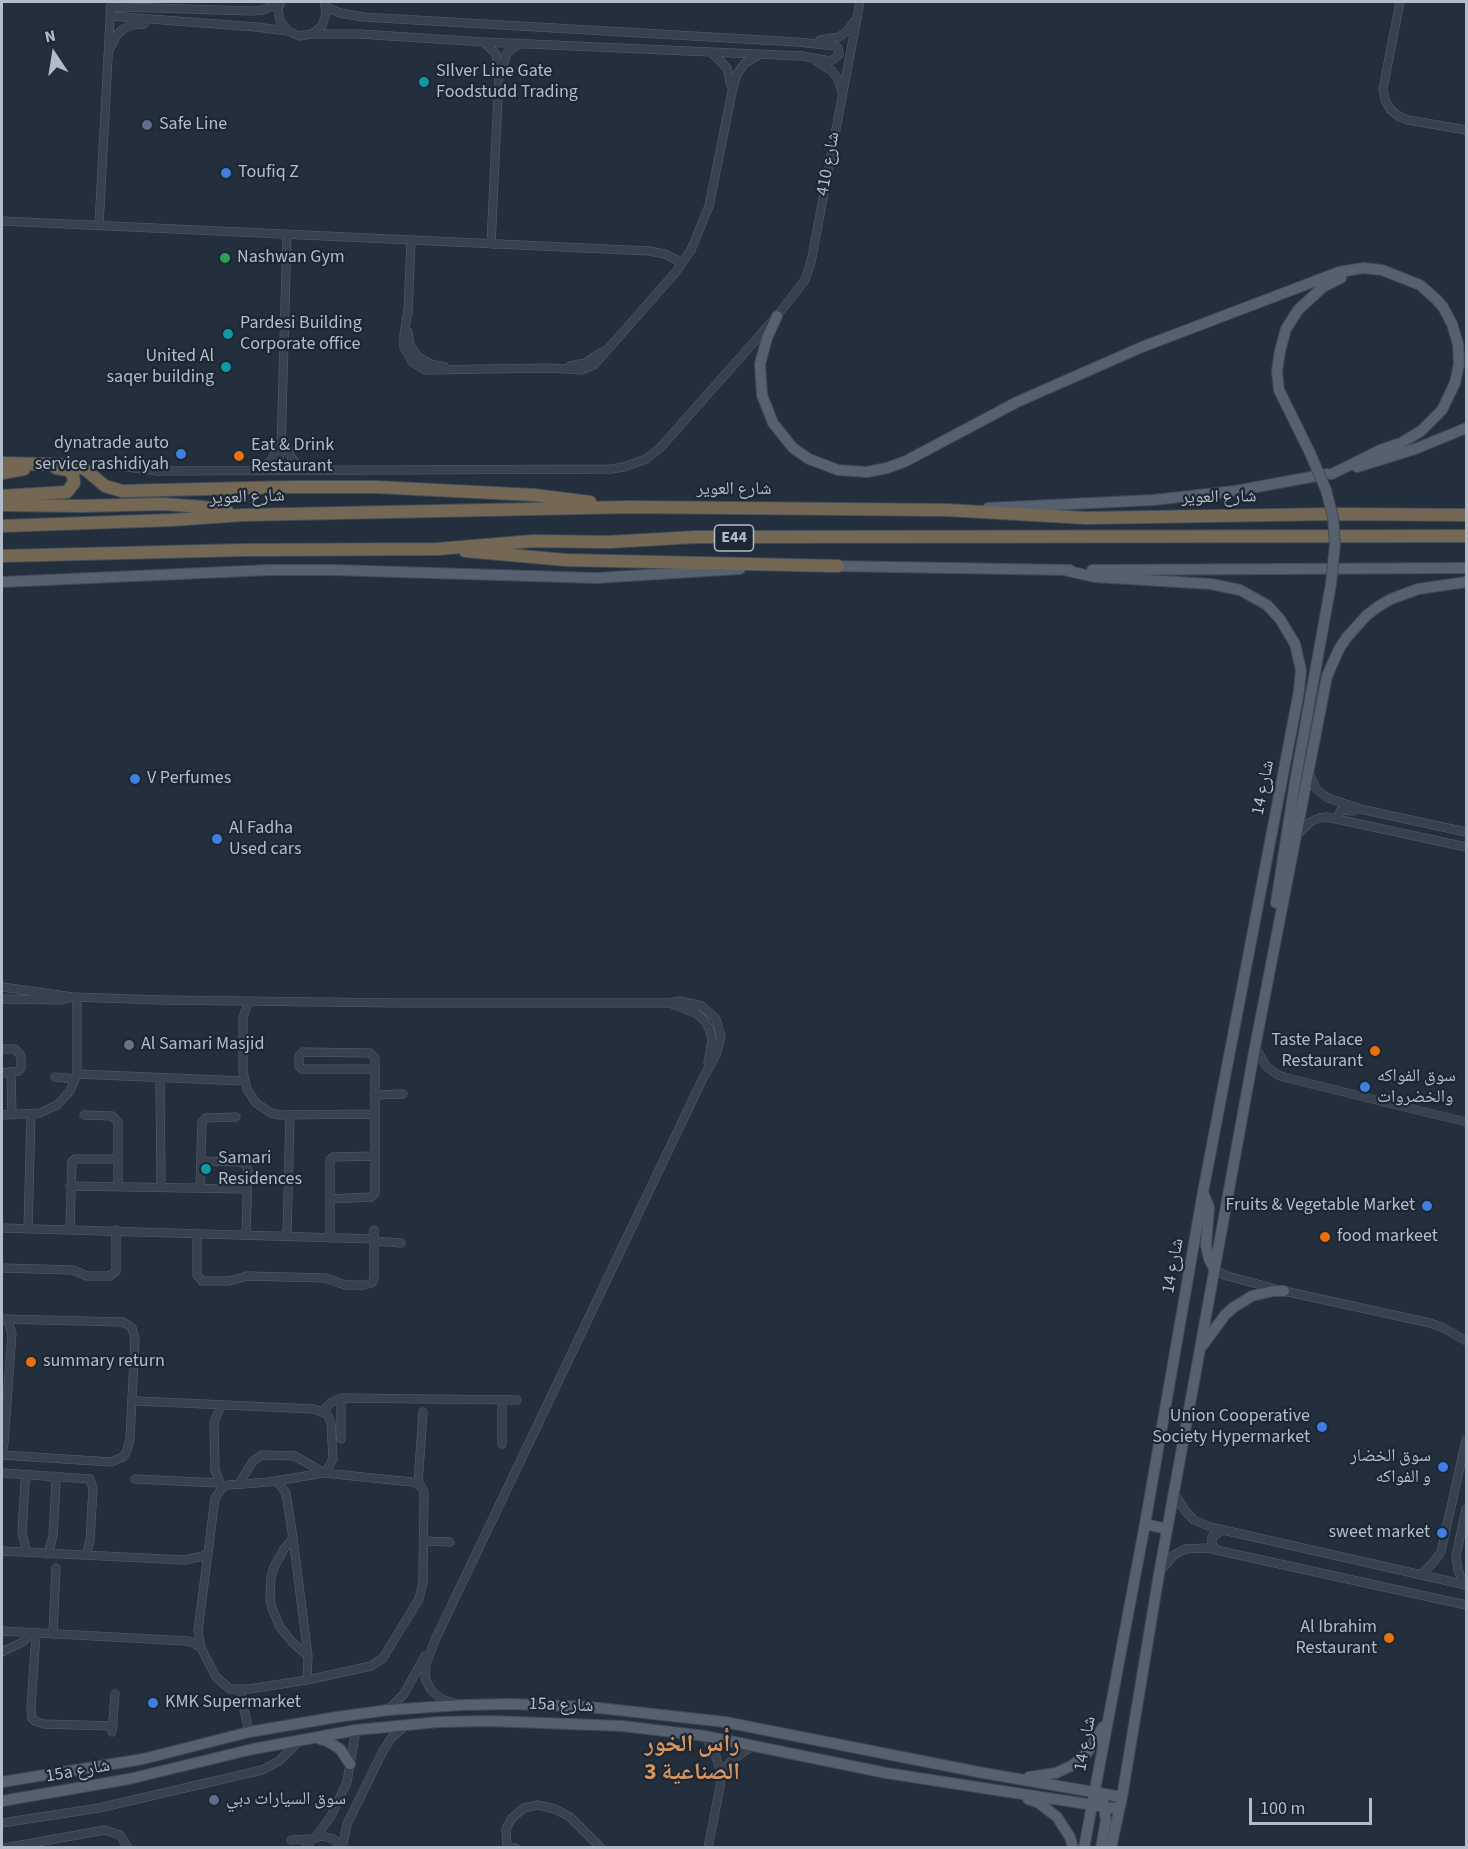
<!DOCTYPE html>
<meta charset="utf-8">
<style>
body{margin:0}
#map{position:relative;width:1468px;height:1849px;overflow:hidden;background:#242f3e;font-family:"Source Sans 3",sans-serif}
canvas{display:block}
.frame{position:absolute;inset:0;border:3px solid #b4bcc9;pointer-events:none}
.north{position:absolute;left:24px;top:24px;width:60px;height:60px;-webkit-text-stroke:4px #1d2633;paint-order:stroke;rotate:348deg;font-size:16px;font-weight:700;line-height:24px;text-align:center;color:#b4bcc9}
.north::after{content:'';display:block;margin:auto;width:21px;height:27px;background:#b4bcc9;clip-path:polygon(50% 0,100% 100%,50% 72%,0 100%)}
.scale{position:absolute;left:1249px;top:1798px;width:123px;height:27px;box-sizing:border-box;border:3px solid #b4bcc9;border-top:0;padding-left:8px;font-size:18px;line-height:21px;white-space:nowrap;color:#b4bcc9;-webkit-text-stroke:4px #1d2633;paint-order:stroke}
</style>
<div id="map">
<canvas width="1468" height="1849"></canvas>
<div class="frame"></div>
<div class="north">N</div>
<div class="scale">100 m</div>
</div>
<script>
const g = document.querySelector('canvas').getContext('2d');
g.lineJoin = 'round';
const toPath = rows => new Path2D(rows.map(r => 'M' + r).join(''));
function strokePath(path, color, width, dash) { g.strokeStyle = color; g.lineWidth = width; g.lineCap = dash ? 'butt' : 'round'; g.setLineDash(dash || []); g.stroke(path); }
function drawText(font, color, halo, rows, align = 'center') {
  g.font = font + ' "Source Sans 3","Noto Naskh Arabic",sans-serif'; g.lineWidth = 4.5; g.setLineDash([]); g.textBaseline = 'middle'; g.strokeStyle = halo; g.fillStyle = color; for (const [text, x, y, turn = 0] of rows) {
    g.save(); g.translate(x, y); g.rotate((+turn || 0) * Math.PI / 180); g.textAlign = isNaN(turn) ? turn : align; if (halo) g.strokeText(text, 0, 0); g.fillText(text, 0, 0); g.restore();
  }
}
const minor = toPath([
 [281,2,278,9,280,21,288,31,299,36,312,34,322,26,326,13,324,2],
 [1400,2,1383,89,1385,100,1390,109,1398,116,1408,120,1466,130],
 [110,8,122,7,251,11,263,10,280,3],
 [110,16,256,27,288,31],
 [312,34,360,34,483,42,802,56,831,61,839,55,838,48,835,46,797,42,363,17,340,13,326,7],
 [820,40,839,37,847,31,854,22],
 [485,43,496,54,499,75,491,244],
 [110,48,117,35,123,29,132,25,144,24],
 [713,54,727,68,731,86],
 [816,61,832,71,838,79,842,91],
 [501,71,507,53,520,43],
 [2,221,649,251,665,254,682,263],
 [99,225,111,2],
 [408,310,404,335,404,347,412,362,425,370,550,368,581,370,594,365,675,273,691,250,709,206,732,92,737,74,745,63,757,56],
 [408,314,411,240],
 [408,332,410,345,418,357,431,364,445,367],
 [570,366,585,363,602,352],
 [284,442,292,459,305,470],
 [105,464,157,471,611,469,624,467,646,459,660,448,777,316,805,280,811,262,860,2],
 [262,470,272,459,279,443],
 [275,470,281,451,287,235],
 [1309,773,1316,789,1328,798,1360,809,1466,832],
 [1340,819,1338,816,1341,810,1353,811],
 [1297,835,1310,822,1319,818,1327,817,1466,847],
 [2,987,73,997,162,1000,400,1003,668,1003,680,1001,702,1006,716,1019,721,1037,716,1055,703,1078,435,1640,426,1664,425,1678,431,1690,441,1699,457,1704],
 [2,999,60,1000,69,998],
 [249,1001,243,1017,243,1072,247,1089,256,1103,271,1113,280,1115,374,1114],
 [672,1004,696,1013,704,1020,710,1030,712,1041,708,1062],
 [2,1049,15,1049,21,1056,21,1068,19,1071,2,1073],
 [1256,1049,1266,1066,1278,1075,1287,1078,1466,1122],
 [303,1052,370,1053,375,1058,375,1069,302,1069,299,1066,299,1056,303,1052],
 [11,1073,12,1115],
 [77,1074,244,1081],
 [55,1077,75,1079],
 [160,1078,161,1187],
 [374,1095,403,1094],
 [2,1115,40,1113,57,1105,70,1091,77,1074,77,997],
 [84,1115,112,1116,118,1122,118,1186],
 [201,1161,240,1162,246,1164,248,1171,246,1235],
 [70,1186,247,1189],
 [200,1188,202,1122,206,1118,236,1117],
 [330,1199,371,1197,375,1193,375,1069],
 [2,1228,374,1239],
 [28,1229,31,1114],
 [70,1229,72,1161,75,1159,118,1159],
 [197,1233,197,1275,202,1281,229,1281,247,1276,326,1278,345,1285,364,1285,372,1283,374,1279,374,1230],
 [287,1236,290,1115],
 [330,1238,330,1160,333,1157,374,1156],
 [374,1241,401,1243],
 [2,1268,73,1270,87,1276,110,1276,116,1271,116,1230],
 [1215,1270,1227,1276,1284,1291,1430,1323,1444,1328,1466,1341],
 [2,1319,123,1322,132,1328,135,1339,130,1438,127,1451,123,1457,111,1462,2,1455],
 [502,1400,502,1444],
 [137,1401,314,1409,327,1414,331,1423,333,1459,327,1470,324,1473,295,1456,262,1455,253,1461,239,1484],
 [221,1406,214,1422,215,1470,222,1488],
 [322,1411,332,1402,341,1398,517,1400],
 [341,1439,341,1398],
 [2,1453,4,1443,12,1333,7,1319],
 [2,1473,90,1479,93,1488,90,1541,86,1555],
 [324,1473,412,1482,421,1486,424,1492,423,1582,419,1599,383,1658,371,1666,307,1680,249,1689,230,1689,216,1677,201,1648,198,1631,215,1498,222,1488,228,1485,269,1482,324,1473],
 [135,1479,219,1483],
 [277,1481,286,1493,293,1538,308,1656,307,1680],
 [418,1484,423,1412],
 [1174,1493,1186,1512,1194,1520,1210,1527,1466,1585],
 [293,1538,284,1549,274,1567,271,1577,270,1598,272,1608,280,1627,292,1642,308,1656],
 [423,1541,450,1542],
 [1216,1549,1212,1545,1212,1537,1221,1531],
 [2,1551,185,1560,208,1555],
 [27,1553,22,1533,25,1482,28,1474],
 [48,1554,53,1536,56,1484,53,1476],
 [1161,1570,1174,1555,1185,1549,1207,1548,1466,1605],
 [1421,1574,1432,1564,1441,1552,1466,1440],
 [1464,1585,1458,1570,1456,1556,1466,1509],
 [2,1631,187,1641,192,1642,201,1648],
 [36,1633,31,1708,32,1718,35,1721,44,1724,113,1726],
 [53,1634,56,1568],
 [2,1652,23,1642,31,1633],
 [240,1690,249,1732],
 [388,1710,404,1694,425,1656],
 [112,1732,115,1694],
 [705,1736,715,1754,721,1773,720,1787,708,1848],
 [721,1773,732,1760,754,1745],
 [2,1823,99,1808,262,1770,279,1761,299,1741],
 [316,1837,331,1816,347,1782,356,1730],
 [291,1840,310,1839],
 [5,1848,105,1830,120,1835,128,1848],
 [305,1848,312,1839,322,1836,334,1839,341,1848],
 [342,1848,347,1824,383,1751,392,1737,405,1726],
 [507,1848,506,1829,512,1818,524,1808,538,1805,555,1809,570,1817,601,1848],
 [509,1848,516,1848]
]);
const major = toPath([
 [777,316,767,338,760,364,762,395,773,423,793,448,809,459,838,470,867,472,887,468,906,461,1017,402,1142,347,1339,272,1363,268,1382,270,1420,285,1436,299,1443,307,1452,324,1458,344,1459,364,1455,383,1442,410,1421,431,1401,443,1380,450,1332,474],
 [1310,453,1279,390,1277,371,1280,351,1286,329,1298,310,1323,287,1341,278],
 [1357,467,1415,449,1466,428],
 [988,508,1153,500,1235,491,1327,474],
 [831,566,1070,570],
 [1064,570,1095,577,1211,584,1240,590,1267,605,1280,619,1295,644,1301,670,1299,691,1203,1192,1145,1524,1084,1848],
 [1092,570,1466,568],
 [2,582,269,570,334,570,596,578,740,569],
 [1276,903,1295,782,1331,584],
 [1203,1193,1209,1207,1206,1246,1209,1259,1215,1270],
 [1203,1345,1225,1315,1234,1307,1252,1296,1273,1291,1284,1291],
 [1145,1524,1167,1529],
 [317,1738,327,1741,340,1749,350,1764],
 [1029,1777,1056,1773,1073,1765,1087,1753,1103,1727],
 [2,1782,143,1759,249,1732,337,1717,388,1710,461,1705,512,1704,590,1707,725,1722,978,1772,1122,1797],
 [1028,1799,1039,1803,1057,1817,1070,1837,1073,1848],
 [2,1801,129,1779,253,1749,356,1730,438,1722,490,1721,623,1726,705,1736,886,1773,1119,1809],
 [1101,1848,1106,1820,1103,1802],
 [1111,1848,1122,1797,1159,1574,1255,1047,1327,676,1339,649,1347,637,1367,615,1379,606,1391,599,1418,589,1466,582]
]);
const highway = toPath([
 [2,463,75,465,86,470,105,486,122,491,291,487,376,487,534,495,590,502],
 [2,473,24,469],
 [2,496,67,492,74,483,73,475,68,470,56,468],
 [2,505,81,506,164,504,203,507,227,511],
 [2,526,172,520,243,515,630,507,947,510,1086,518,1334,514,1466,515],
 [465,551,566,560,838,566],
 [2,556,242,550,437,549,533,541,609,542,696,537,1466,536]
]);
strokePath(minor, '#565f6c', 9);
strokePath(major, '#414a57', 12);
strokePath(highway, '#434c59', 14);
strokePath(minor, '#38414e', 8);
strokePath(major, '#56606e', 10);
strokePath(highway, '#746855', 12);
const majorBridge = toPath([
 [1310,453,1326,490,1333,517,1335,544,1331,584]
]);
strokePath(majorBridge, '#414a57', 12, []);
strokePath(majorBridge, '#56606e', 10);
for (const [x, y, r, color] of [
 [424,82,6,"#0f9aa8"],
 [147,125,6,"#5c6f8a"],
 [226,173,6,"#3f7fe0"],
 [225,258,6,"#2e9e5b"],
 [228,334,6,"#0f9aa8"],
 [226,367,6,"#0f9aa8"],
 [181,454,6,"#3f7fe0"],
 [239,456,6,"#e8710a"],
 [135,779,6,"#3f7fe0"],
 [217,839,6,"#3f7fe0"],
 [129,1045,6,"#6b7280"],
 [1375,1051,6,"#e8710a"],
 [1365,1087,6,"#3f7fe0"],
 [206,1169,6,"#0f9aa8"],
 [1427,1206,6,"#3f7fe0"],
 [1325,1237,6,"#e8710a"],
 [31,1362,6,"#e8710a"],
 [1322,1427,6,"#3f7fe0"],
 [1443,1467,6,"#3f7fe0"],
 [1442,1533,6,"#3f7fe0"],
 [1389,1638,6,"#e8710a"],
 [153,1703,6,"#3f7fe0"],
 [214,1800,6,"#5c6f8a"]
]) { const dot = new Path2D(); dot.arc(x, y, r, 0, 2 * Math.PI); g.fillStyle = color; g.fill(dot); strokePath(dot, '#1d2633', 2); }
for (const [x, y, w] of [
 [734,538,39]
]) { const box = new Path2D(); box.roundRect(x - w / 2, y - 13, w, 26, 4.5); g.fillStyle = '#1d2633'; g.fill(box); strokePath(box, '#b4bcc9', 1.5); }
drawText('bold 16px', '#b4bcc9', null, [
 ["E44",734,538]
]);
drawText('18px', '#b4bcc9', '#1d2633', [
 ["SIlver Line Gate",436,72],
 ["Foodstudd Trading",436,93],
 ["Safe Line",159,125],
 ["Toufiq Z",238,173],
 ["Nashwan Gym",237,258],
 ["Pardesi Building",240,324],
 ["Corporate office",240,345],
 ["United Al",214,357,"right"],
 ["saqer building",214,378,"right"],
 ["dynatrade auto",169,444,"right"],
 ["service rashidiyah",169,465,"right"],
 ["Eat & Drink",251,446],
 ["Restaurant",251,467],
 ["V Perfumes",147,779],
 ["Al Fadha",229,829],
 ["Used cars",229,850],
 ["Taste Palace",1363,1041,"right"],
 ["Restaurant",1363,1062,"right"],
 ["Al Samari Masjid",141,1045],
 ["سوق الفواكه",1377,1077],
 ["والخضروات",1377,1098],
 ["Samari",218,1159],
 ["Residences",218,1180],
 ["Fruits & Vegetable Market",1415,1206,"right"],
 ["food markeet",1337,1237],
 ["summary return",43,1362],
 ["Union Cooperative",1310,1417,"right"],
 ["Society Hypermarket",1310,1438,"right"],
 ["سوق الخضار",1431,1457,"right"],
 ["و الفواكه",1431,1478,"right"],
 ["sweet market",1430,1533,"right"],
 ["Al Ibrahim",1377,1628,"right"],
 ["Restaurant",1377,1649,"right"],
 ["KMK Supermarket",165,1703],
 ["سوق السيارات دبي",226,1800]
], 'left');
drawText('18px', '#b4bcc9', '#1d2633', [
 ["شارع 410",829,164,-80],
 ["شارع العوير",734,490],
 ["شارع العوير",247,498,-2],
 ["شارع العوير",1219,498,-1],
 ["شارع 14",1264,788,-79],
 ["شارع 14",1174,1266,-80],
 ["15a شارع",561,1706,2],
 ["شارع 14",1086,1744,-80],
 ["15a شارع",78,1772,-10]
]);
drawText('bold 24px', '#d59563', '#1d2633', [
 ["رأس الخور",692,1746],
 ["الصناعية 3",692,1774]
]);
</script>
